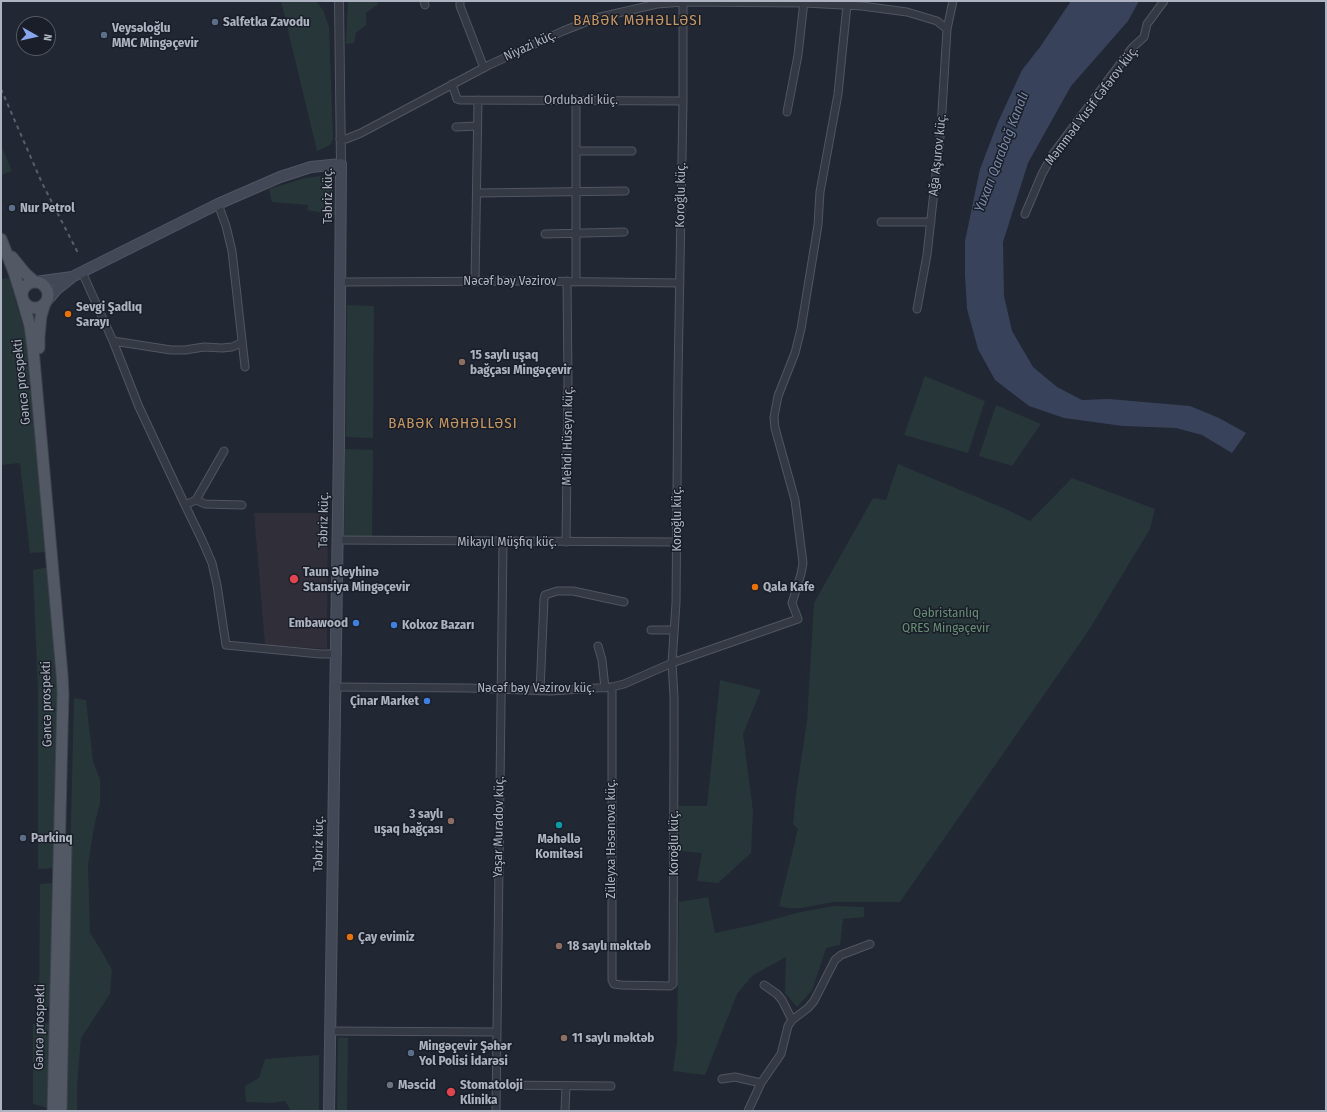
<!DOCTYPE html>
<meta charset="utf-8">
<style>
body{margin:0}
#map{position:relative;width:1327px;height:1112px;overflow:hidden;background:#212733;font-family:"Fira Sans Condensed",sans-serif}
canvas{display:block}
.frame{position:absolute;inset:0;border:2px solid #aeb3c1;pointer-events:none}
.north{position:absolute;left:16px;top:16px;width:40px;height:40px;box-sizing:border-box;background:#191e28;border:1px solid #555a65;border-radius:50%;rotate:98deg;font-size:11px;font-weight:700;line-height:16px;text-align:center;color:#aeb3c1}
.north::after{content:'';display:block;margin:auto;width:14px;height:18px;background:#88a6ec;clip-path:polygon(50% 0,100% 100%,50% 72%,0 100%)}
</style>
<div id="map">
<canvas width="1327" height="1112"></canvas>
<div class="frame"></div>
<div class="north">N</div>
</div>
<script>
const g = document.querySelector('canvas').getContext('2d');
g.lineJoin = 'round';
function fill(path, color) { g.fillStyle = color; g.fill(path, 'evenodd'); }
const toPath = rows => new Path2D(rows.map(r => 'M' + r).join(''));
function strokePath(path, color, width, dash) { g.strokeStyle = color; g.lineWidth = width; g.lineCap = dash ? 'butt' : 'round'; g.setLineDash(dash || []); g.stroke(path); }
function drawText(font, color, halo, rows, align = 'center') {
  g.font = font + ' "Fira Sans Condensed",sans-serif'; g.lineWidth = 3; g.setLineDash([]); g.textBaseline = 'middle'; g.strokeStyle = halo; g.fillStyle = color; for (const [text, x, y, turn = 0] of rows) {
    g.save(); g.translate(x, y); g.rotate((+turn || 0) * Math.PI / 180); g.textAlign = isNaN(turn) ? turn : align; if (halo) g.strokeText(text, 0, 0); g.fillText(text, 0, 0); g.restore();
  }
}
fill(toPath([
 [254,513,328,513,327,649,265,645]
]), '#302e39');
fill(toPath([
 [281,1,316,1,323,10,329,27,333,139,330,145,317,151],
 [348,1,377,1,378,4,366,13,366,25,356,33,354,43,346,44],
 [1,145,12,171,1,175],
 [321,176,330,180,333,188,335,215,307,210,308,205,272,202,269,189,305,178],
 [9,278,30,350,48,552,30,553,20,463,1,465,1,279],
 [347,305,374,306,373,438,346,437],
 [925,376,985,401,968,453,904,435],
 [996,405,1041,424,1012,466,979,456],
 [345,449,373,450,372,536,344,536],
 [898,464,1008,510,1030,521,1072,478,1155,509,1150,529,1089,630,900,902,834,902,801,908,788,908,779,906,798,829,793,824,796,794,807,721,814,603,873,498,886,500],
 [49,567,58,690,54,868,38,869,38,691,33,570],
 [720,680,761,690,743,734,753,811,751,853,718,883,697,881,702,853,679,851,679,806,707,806],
 [74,698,86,700,93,761,100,780,100,803,94,827,88,865,90,933,101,950,112,970,110,994,81,1038,77,1086,77,1111,66,1111,68,944],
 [54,883,51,1007,39,1007,40,884],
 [708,897,715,933,753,925,800,912,834,906,864,907,864,917,843,919,840,945,826,948,812,990,797,1007,785,993,786,957,753,975,737,994,705,1075,673,1071,677,1043,679,902],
 [49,1023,48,1108,33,1104,33,1024],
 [338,1037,348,1038,347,1111,337,1111],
 [319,1055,319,1111,291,1111,285,1101,272,1103,246,1102,245,1086,259,1078,265,1059]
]), '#273638');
fill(toPath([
 [1071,1,1139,1,1128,21,1071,86,1028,163,1003,242,1004,296,1012,331,1033,367,1057,387,1082,400,1109,399,1190,406,1219,418,1246,433,1232,453,1202,435,1176,428,1123,426,1064,418,1029,406,995,380,978,349,967,309,965,275,965,241,980,169,998,122,1022,70,1040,47]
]), '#38435b');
const minor = toPath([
 [424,1,425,5],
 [460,1,460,6,484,68],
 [452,84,457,99,460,100,683,101],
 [787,112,798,55,804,1],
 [456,127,477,126],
 [340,139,346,139,361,133,489,65,563,31,596,18,657,4,683,2,804,3,862,6,907,12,937,21,947,29],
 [576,151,632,151],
 [477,193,625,191],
 [218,204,226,226,232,251,245,367],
 [1025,214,1042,174,1053,154,1132,48,1144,37,1147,24,1164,1],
 [881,222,931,222],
 [545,234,624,232],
 [82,272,113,341,139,407,185,505,202,540,212,563,217,585,226,645,320,654,335,654],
 [341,282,532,281,680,283],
 [475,282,478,100],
 [576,282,576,100],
 [917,309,927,255,941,128,947,29,953,1],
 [113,341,171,350,185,350,204,347,222,348,232,347,241,343],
 [196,500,205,504,242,505],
 [185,505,196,500,224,451],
 [337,540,676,542],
 [566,542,568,382,567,281],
 [651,630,674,630],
 [598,646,602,660,605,688],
 [334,687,468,688,551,691,612,687,624,684,672,663,798,619,792,603,801,574,803,563,802,555,795,500,775,428,774,417,778,396,795,353,801,329,818,225,820,192,838,94,847,5],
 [612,687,612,980,614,984,621,985,670,986,673,984,673,972,674,751,674,697,672,663,676,603,678,376,683,101,683,1],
 [540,691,544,599,545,595,557,591,573,591,624,602],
 [764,985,777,994,782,1000,792,1020],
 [331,1031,497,1032],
 [722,1079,735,1077,761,1083],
 [497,1085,611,1086],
 [496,1111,503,542],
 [565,1111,566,1086],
 [748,1111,761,1083,781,1054,788,1026,792,1020,808,1008,814,1001,835,960,841,955,870,944]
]);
const tertiary = toPath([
 [339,1,341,164]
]);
const secondary = toPath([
 [35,282,72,277,218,204,280,177,311,167,341,164,339,444,329,1111],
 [45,303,57,289,71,278]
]);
const primary = toPath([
 [1,239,14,272,22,298,30,326,33,348,62,674,63,693,53,1111],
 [12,257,25,273,35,282],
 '22 295a13 13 0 1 1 26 0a13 13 0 1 1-26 0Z',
 [39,348,39,337,41,316,45,303],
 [61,1111,66,846]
]);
strokePath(minor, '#515662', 9);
strokePath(tertiary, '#515662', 10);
strokePath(secondary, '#515662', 12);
strokePath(primary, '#3d424d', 13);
strokePath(minor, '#343944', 7);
strokePath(tertiary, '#343944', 8);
strokePath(secondary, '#424856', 10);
strokePath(primary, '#525864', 11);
strokePath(toPath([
 [1,89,42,183,78,253]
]), '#585f6c', 2, [4, 4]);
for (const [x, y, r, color] of [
 [215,22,4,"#5c6f8a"],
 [104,35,4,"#5c6f8a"],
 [12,208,4,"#5c6f8a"],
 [68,314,4,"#e8710a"],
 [462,362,4,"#8d6e63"],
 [294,579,5,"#e0444e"],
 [755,587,4,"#e8710a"],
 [356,623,4,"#3f7fe0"],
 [394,625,4,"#3f7fe0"],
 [427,701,4,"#3f7fe0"],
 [451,821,4,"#8d6e63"],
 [559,825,4,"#0f9aa8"],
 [23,838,4,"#5c6f8a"],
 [350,937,4,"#e8710a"],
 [559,946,4,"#8d6e63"],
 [564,1038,4,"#8d6e63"],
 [411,1053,4,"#5c6f8a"],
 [390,1085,4,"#6b7280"],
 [451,1092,5,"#e0444e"]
]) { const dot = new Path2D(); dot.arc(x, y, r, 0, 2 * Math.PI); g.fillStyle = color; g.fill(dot); strokePath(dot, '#191e28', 1.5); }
drawText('bold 13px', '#aeb3c1', '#191e28', [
 ["Salfetka Zavodu",223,22],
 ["Veysəloğlu",112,28],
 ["MMC Mingəçevir",112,43],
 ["Nur Petrol",20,208],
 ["Sevgi Şadlıq",76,307],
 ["Sarayı",76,322],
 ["15 saylı uşaq",470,355],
 ["bağçası Mingəçevir",470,370],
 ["Taun Əleyhinə",303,572],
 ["Stansiya Mingəçevir",303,587],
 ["Qala Kafe",763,587],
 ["Embawood",348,623,"right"],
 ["Kolxoz Bazarı",402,625],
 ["Çinar Market",419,701,"right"],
 ["3 saylı",443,814,"right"],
 ["uşaq bağçası",443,829,"right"],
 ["Parkinq",31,838],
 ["Məhəllə",559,839,"center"],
 ["Komitəsi",559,854,"center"],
 ["Çay evimiz",358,937],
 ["18 saylı məktəb",567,946],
 ["11 saylı məktəb",572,1038],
 ["Mingəçevir Şəhər",419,1046],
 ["Yol Polisi İdarəsi",419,1061],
 ["Məscid",398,1085],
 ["Stomatoloji",460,1085],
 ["Klinika",460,1100]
], 'left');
drawText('13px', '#aeb3c1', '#191e28', [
 ["Niyazi küç.",530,46,-25],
 ["Ordubadi küç.",581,100],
 ["Məmməd Yusif Cəfərov küç.",1092,106,-53],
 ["Ağa Aşurov küç.",938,155,-84],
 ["Koroğlu küç.",681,195,-89],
 ["Təbriz küç.",328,196,-90],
 ["Nəcəf bəy Vəzirov",510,281],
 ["Gəncə prospekti",22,382,-96],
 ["Mehdi Hüseyn küç.",568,436,-89],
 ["Koroğlu küç.",677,519,-90],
 ["Təbriz küç.",324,520,-89],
 ["Mikayıl Müşfiq küç.",507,542],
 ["Nəcəf bəy Vəzirov küç.",536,688],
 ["Gəncə prospekti",47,704,-91],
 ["Yaşar Muradov küç.",499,827,-89],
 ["Züleyxa Həsənova küç.",611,839,-90],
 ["Koroğlu küç.",674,843,-90],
 ["Təbriz küç.",319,844,-89],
 ["Gəncə prospekti",40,1027,-89]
]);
drawText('13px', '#688e74', '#191e28', [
 ["Qəbristanlıq",946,613],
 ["QRES Mingəçevir",946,628]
]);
drawText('italic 14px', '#7988a7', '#191e28', [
 ["Yuxarı Qarabağ Kanalı",1002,152,-69]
]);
g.letterSpacing = '1px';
drawText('15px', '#c79763', '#191e28', [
 ["BABƏK MƏHƏLLƏSI",638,21],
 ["BABƏK MƏHƏLLƏSI",453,424]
]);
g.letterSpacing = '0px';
</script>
